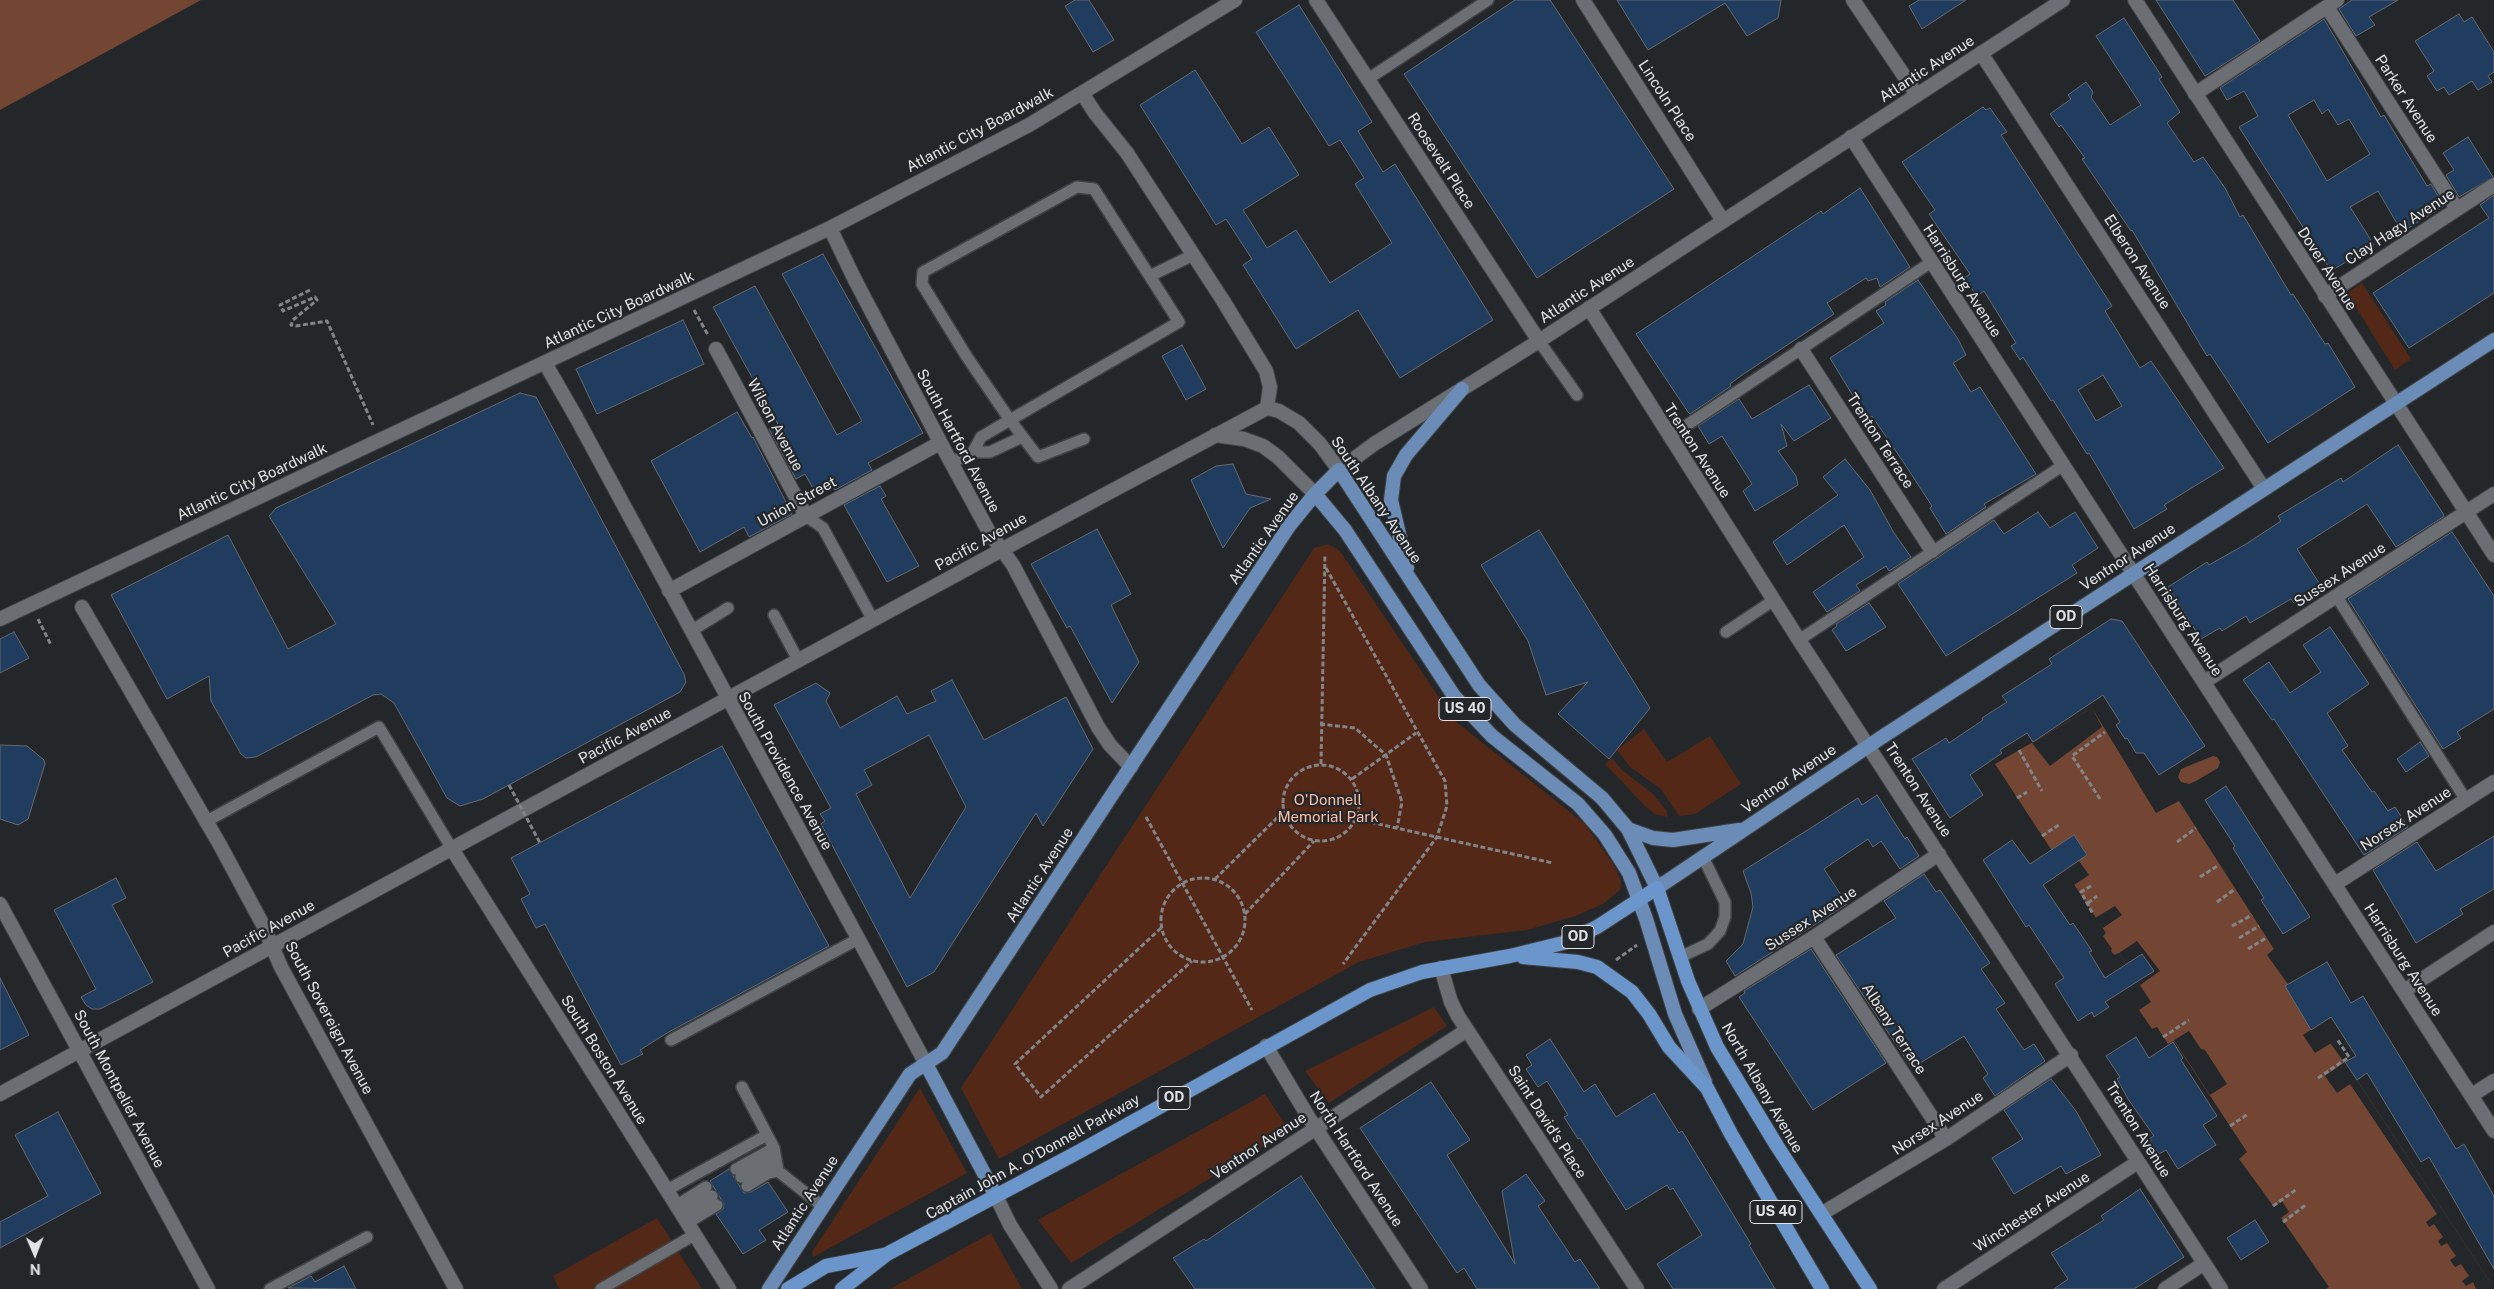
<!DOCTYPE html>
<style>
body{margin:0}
#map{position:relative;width:2494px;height:1289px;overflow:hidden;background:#24272a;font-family:"Public Sans",sans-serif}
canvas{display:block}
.north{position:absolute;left:10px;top:1229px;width:50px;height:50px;-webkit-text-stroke:4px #24272a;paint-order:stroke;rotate:179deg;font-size:14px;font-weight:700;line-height:20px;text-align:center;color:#e1e3e5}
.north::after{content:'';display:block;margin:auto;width:18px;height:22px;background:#e1e3e5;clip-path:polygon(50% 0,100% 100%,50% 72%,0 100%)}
</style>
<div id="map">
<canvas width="2494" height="1289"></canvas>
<div class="north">N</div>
</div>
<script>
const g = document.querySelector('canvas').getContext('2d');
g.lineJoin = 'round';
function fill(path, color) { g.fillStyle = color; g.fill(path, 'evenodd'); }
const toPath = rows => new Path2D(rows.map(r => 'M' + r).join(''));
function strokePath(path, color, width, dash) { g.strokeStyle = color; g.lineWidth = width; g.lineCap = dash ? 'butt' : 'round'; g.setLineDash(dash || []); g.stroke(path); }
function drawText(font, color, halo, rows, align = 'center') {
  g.font = font + ' "Public Sans",sans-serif'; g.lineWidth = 4.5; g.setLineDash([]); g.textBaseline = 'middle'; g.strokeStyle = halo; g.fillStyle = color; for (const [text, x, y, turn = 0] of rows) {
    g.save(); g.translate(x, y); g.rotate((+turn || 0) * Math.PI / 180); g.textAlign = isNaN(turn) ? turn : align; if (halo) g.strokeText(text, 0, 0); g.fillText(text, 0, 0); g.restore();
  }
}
fill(toPath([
 [2362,283,2411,359,2395,370,2347,293],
 [1328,544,1340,551,1455,721,1585,824,1614,865,1621,881,1620,890,1603,904,1575,916,1527,930,1425,942,1359,962,999,1159,961,1088,1314,548],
 [1644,729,1667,762,1710,736,1741,784,1695,814,1679,816,1661,789,1630,767,1617,750],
 [1612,758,1621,769,1654,795,1666,810,1668,817,1655,814,1646,807,1605,764],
 [1434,1007,1447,1026,1329,1103,1305,1071],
 [920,1088,967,1173,813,1257,812,1252],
 [1265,1094,1289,1130,1071,1263,1038,1220],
 [657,1218,702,1289,559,1289,553,1276],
 [991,1233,1022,1289,890,1289]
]), '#532817');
fill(toPath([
 [0,0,201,0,0,110],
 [2092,708,2156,813,2179,801,2274,949,2267,955,2359,1083,2488,1279,2494,1283,2494,1289,2326,1289,2329,1287,2281,1218,2289,1212,2282,1201,2274,1207,2239,1159,2247,1152,2174,1041,2168,1044,2157,1027,2152,1029,2139,1010,2151,1002,2119,953,2114,955,2111,951,2112,949,2103,936,2106,933,1995,764],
 [2213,756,2217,757,2220,762,2218,768,2196,781,2189,784,2181,782,2178,777,2181,769]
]), '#734533');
fill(toPath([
 [2092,708,2102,727,2050,766,2032,743],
 [2079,861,2089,875,2074,885,2064,870],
 [2115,906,2122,915,2103,928,2095,918],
 [2137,941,2160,971,2140,985,2119,953],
 [2320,1024,2333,1042,2315,1053,2303,1035],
 [2189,1031,2201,1049,2205,1050,2227,1084,2210,1095,2174,1040],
 [2345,1062,2488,1279,2494,1283,2494,1289,2476,1289,2473,1282,2466,1286,2462,1281,2469,1276,2461,1264,2455,1267,2450,1260,2456,1256,2447,1243,2441,1246,2438,1241,2443,1237,2434,1224,2429,1227,2426,1222,2437,1214,2350,1084,2337,1093,2325,1076]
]), '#24272a');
const building = toPath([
 [1075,0,1089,0,1114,40,1093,52,1065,6,1075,0],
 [1515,0,1550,0,1674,189,1537,278,1404,74,1515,0],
 [1617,0,1781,0,1778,18,1747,36,1725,3,1648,50,1617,0],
 [1919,0,1966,0,1922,29,1909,6,1919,0],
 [2156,0,2233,0,2260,41,2205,76,2156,0],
 [2352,0,2398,0,2369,17,2375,25,2356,36,2339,9,2352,0],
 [1299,5,1372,122,1358,131,1383,172,1395,164,1493,320,1400,378,1358,310,1296,349,1243,265,1252,259,1226,219,1216,225,1140,105,1195,70,1242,144,1269,127,1299,175,1243,210,1267,248,1296,230,1330,283,1392,243,1355,184,1364,178,1340,140,1329,146,1256,32,1299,5],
 [2459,14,2464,22,2472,17,2494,52,2494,72,2488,76,2492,82,2478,90,2472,81,2449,95,2444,87,2437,91,2427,76,2434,71,2415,41,2459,14],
 [2124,18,2162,77,2159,79,2180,112,2167,123,2194,162,2203,157,2225,188,2240,217,2243,215,2291,295,2293,294,2325,344,2328,343,2355,387,2268,443,2210,354,2207,356,2132,230,2131,231,2082,159,2085,158,2061,125,2059,127,2050,114,2071,99,2068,95,2086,82,2093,92,2091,97,2110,125,2141,105,2096,36,2124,18],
 [2324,19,2381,117,2384,115,2427,186,2431,184,2444,206,2402,232,2378,191,2350,207,2374,245,2331,271,2239,127,2258,116,2244,91,2227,100,2220,88,2324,19],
 [2314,100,2322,114,2328,109,2338,125,2349,119,2370,154,2327,181,2288,115,2314,100],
 [1983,107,1986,110,1990,108,2007,132,2001,135,2112,306,2105,311,2140,368,2151,361,2224,468,2164,505,2167,509,2134,529,2089,453,2087,454,2053,400,2051,401,2023,357,2020,360,2011,346,2016,343,1984,291,1977,296,1964,278,1970,274,1929,214,1935,210,1902,162,1983,107],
 [2103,375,2122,406,2096,421,2078,390,2103,375],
 [2468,137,2493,177,2459,197,2446,175,2454,170,2443,153,2468,137],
 [1860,188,1910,267,1880,287,1877,278,1868,281,1866,278,1827,303,1834,314,1742,375,1730,384,1731,386,1690,414,1688,412,1636,334,1821,211,1823,214,1860,188],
 [2494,195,2494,293,2409,348,2373,293,2489,218,2480,205,2494,195],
 [823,254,923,433,868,463,872,470,835,490,831,483,815,492,805,474,796,479,769,429,778,424,713,307,755,286,837,435,862,421,782,274,823,254],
 [1918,280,1958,339,1966,355,1953,363,1971,392,1980,387,2036,474,1984,504,1986,507,1946,534,1930,508,1932,506,1904,463,1872,416,1867,419,1830,358,1884,323,1876,311,1886,305,1885,302,1918,280],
 [683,320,704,364,597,414,576,369,683,320],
 [1182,345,1206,389,1186,400,1162,356,1182,345],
 [1809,385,1831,418,1794,441,1781,424,1787,446,1778,451,1796,476,1798,485,1755,511,1743,491,1752,484,1722,436,1709,444,1698,426,1739,399,1752,419,1809,385],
 [520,393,536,397,542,408,684,674,686,682,680,692,483,799,460,806,447,798,394,703,381,694,373,695,256,757,246,758,241,754,211,701,209,676,167,699,111,595,228,535,288,649,336,624,269,516,276,508,520,393],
 [737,412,752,438,753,437,792,514,749,537,744,527,700,552,651,461,737,412],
 [2398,445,2444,515,2443,517,2396,547,2367,504,2297,549,2321,586,2294,603,2291,599,2250,623,2246,616,2222,631,2220,628,2201,639,2168,587,2207,562,2209,565,2246,544,2281,521,2278,516,2341,478,2343,482,2398,445],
 [1845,459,1870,490,1894,533,1911,557,1889,571,1886,566,1856,585,1860,591,1827,612,1813,592,1864,557,1844,525,1787,565,1773,542,1838,495,1823,477,1845,459],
 [1233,464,1246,494,1271,499,1250,508,1223,548,1191,480,1216,466,1233,464],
 [880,486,886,496,881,499,919,566,887,582,844,505,880,486],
 [2038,512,2050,528,2075,512,2098,548,2072,565,2077,573,1946,656,1898,584,1994,520,2004,534,2038,512],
 [1097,529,1131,594,1111,605,1139,662,1112,703,1070,626,1067,628,1031,564,1097,529],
 [1539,530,1650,708,1609,759,1558,714,1588,682,1546,695,1528,641,1481,565,1539,530],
 [2452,532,2494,596,2494,709,2457,732,2461,738,2443,749,2348,599,2452,532],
 [1869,603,1886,627,1846,651,1832,630,1837,626,1836,624,1869,603],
 [2111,619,2122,621,2205,746,2159,775,2144,753,2136,753,2127,738,2125,739,2116,725,2120,722,2103,695,2033,742,2027,733,2000,750,2002,753,1970,775,1983,795,1950,818,1912,759,1946,738,1949,743,1983,720,1982,718,2007,702,2002,696,2052,664,2049,659,2111,619],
 [2330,627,2369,684,2327,713,2348,746,2342,750,2372,792,2374,791,2388,811,2395,807,2408,827,2364,855,2274,719,2272,720,2243,680,2269,662,2290,693,2321,672,2303,645,2330,627],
 [14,632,29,658,0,673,0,639,14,632],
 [952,680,984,740,1066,697,1093,749,1043,826,1036,813,934,972,907,987,821,824,825,821,820,814,831,808,774,705,816,683,830,693,826,701,840,728,897,696,907,714,936,701,931,691,952,680],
 [929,735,966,807,910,898,856,794,872,785,864,770,929,735],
 [2420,742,2429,756,2406,772,2397,759,2420,742],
 [0,745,27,746,44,760,45,764,28,819,18,825,0,819,0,745],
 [722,746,829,946,667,1033,640,1050,643,1054,621,1065,545,924,536,928,521,899,530,894,511,858,722,746],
 [2226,786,2310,917,2283,934,2261,900,2264,898,2233,848,2235,846,2205,800,2226,786],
 [1877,795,1905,839,1907,837,1919,856,1900,869,1881,841,1873,847,1868,839,1824,869,1847,904,1735,976,1726,961,1743,944,1753,907,1751,893,1743,871,1858,798,1862,805,1877,795],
 [2074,835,2087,855,2043,885,2070,925,2073,923,2092,951,2089,952,2105,978,2142,954,2154,971,2105,1002,2109,1007,2094,1017,2092,1012,2078,1021,2055,984,2064,978,2029,925,2026,927,1983,860,2012,840,2030,864,2074,835],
 [2494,836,2494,889,2460,909,2463,914,2416,943,2373,870,2417,842,2436,871,2494,836],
 [1924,874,1936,892,1940,890,1990,963,1981,969,2005,1003,1996,1009,2024,1050,2034,1044,2045,1061,1995,1096,1983,1078,1988,1074,1964,1036,1912,1068,1836,955,1896,918,1884,901,1924,874],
 [116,878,126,898,112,905,153,982,100,1009,92,1009,86,1005,81,997,96,989,54,910,116,878],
 [1811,949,1886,1063,1813,1110,1739,997,1745,993,1744,991,1811,949],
 [2327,962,2351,1003,2363,996,2456,1149,2464,1144,2494,1196,2494,1269,2429,1157,2421,1162,2367,1073,2357,1080,2345,1062,2356,1056,2331,1017,2311,1030,2285,986,2327,962],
 [0,978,29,1035,0,1050,0,978],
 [2136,1037,2149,1058,2173,1042,2183,1058,2181,1060,2217,1116,2203,1125,2216,1145,2178,1169,2166,1150,2159,1154,2149,1139,2154,1136,2128,1099,2117,1079,2120,1077,2106,1056,2136,1037],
 [1550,1039,1584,1092,1595,1084,1616,1117,1654,1093,1679,1133,1682,1131,1751,1244,1749,1245,1775,1289,1673,1289,1657,1264,1702,1235,1673,1188,1670,1190,1667,1185,1626,1210,1580,1138,1578,1139,1564,1117,1568,1115,1547,1081,1538,1087,1526,1069,1532,1065,1526,1055,1550,1039],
 [2051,1079,2076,1111,2101,1155,2066,1174,2061,1166,2014,1194,1992,1158,2023,1139,2004,1110,2051,1079],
 [1431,1082,1470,1140,1447,1155,1515,1264,1502,1191,1526,1174,1545,1201,1538,1206,1557,1235,1575,1262,1580,1259,1600,1289,1477,1289,1464,1268,1457,1273,1360,1128,1431,1082],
 [58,1112,101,1193,0,1248,0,1222,48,1196,15,1135,58,1112],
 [729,1169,744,1193,751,1192,768,1182,788,1212,759,1230,766,1240,743,1254,716,1214,723,1209,724,1204,710,1181,729,1169],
 [1301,1176,1375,1289,1195,1289,1173,1258,1204,1239,1206,1241,1301,1176],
 [2140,1189,2184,1257,2134,1289,2054,1289,2068,1279,2051,1253,2104,1220,2101,1216,2140,1189],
 [2255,1220,2269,1242,2241,1260,2227,1238,2255,1220],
 [344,1266,356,1289,288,1288,311,1276,315,1282,344,1266]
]);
fill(building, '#203c5e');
strokePath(building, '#66696e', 1);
const service = toPath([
 [1368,79,1488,0],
 [1150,276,1193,255],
 [1539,341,1577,395],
 [1669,437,1930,263],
 [973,452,981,437,1010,420,1179,322,1094,189,1077,187,923,272,922,284,967,357,1010,420,1038,457,1084,439],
 [951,463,973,452,990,452,1022,437],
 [806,516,823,528,873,620],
 [2337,597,2466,800],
 [774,615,798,660],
 [691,631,728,608],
 [1726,632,1774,600],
 [1799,640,2062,466],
 [205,822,379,727,452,849],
 [1680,957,1708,944,1720,931,1725,917,1725,902,1703,857],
 [671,1040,858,939],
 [742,1087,774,1148,778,1171,822,1206],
 [736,1169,774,1148],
 [741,1177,775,1160],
 [747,1186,768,1173,778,1171],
 [667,1190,767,1135],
 [676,1206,706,1187],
 [682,1215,712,1196],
 [687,1223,717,1205],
 [270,1289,367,1237],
 [601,1289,694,1235]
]);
const pedestrian = toPath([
 [1082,93,1095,113,1127,153],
 [830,228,855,280],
 [545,363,576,417],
 [0,619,830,228,1029,125,1235,0]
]);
const minor = toPath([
 [1316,0,1539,341],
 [1583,0,1723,221],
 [1853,0,1917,95],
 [2135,0,2494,555],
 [2327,7,2457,209],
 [1981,53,2264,489],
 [2195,94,2337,0],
 [1851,137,2494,1131],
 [1127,153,1222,299,1266,371,1270,387,1267,408],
 [855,280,947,455,989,532,1013,565,1098,727,1110,745,1131,767],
 [2325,296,2494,185],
 [1589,308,1799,640,2221,1289],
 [716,349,806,516],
 [1801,349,1932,551],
 [576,417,926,1064],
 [669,591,940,443],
 [82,607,220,845,263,925,281,967,456,1289],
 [2204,682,2494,494],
 [452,849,729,1289],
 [2335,884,2494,782],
 [0,904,208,1289],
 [1814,937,1946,1139],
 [1441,968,1451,1002,1458,1016,1637,1289],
 [2404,991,2494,932],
 [1699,1009,1814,937,1939,854],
 [1266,1046,1309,1118,1421,1289],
 [2472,1095,2494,1081],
 [996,1196,1010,1225,1051,1289],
 [1821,1214,1946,1139,2071,1055],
 [1069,1289,1467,1030],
 [1944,1289,2138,1162],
 [2165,1289,2203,1264]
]);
const tertiary = toPath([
 [1215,435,1244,439,1263,446,1278,457,1315,494],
 [0,1094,1018,541,1267,408,1279,411,1299,423,1320,444,1339,470]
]);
const secondary = toPath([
 [1339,470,1374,444,1539,341,2063,0]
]);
const primary = toPath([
 [1315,494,1345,530,1454,696,1492,736,1578,804,1605,835,1629,873,1646,919,1675,1014,1705,1082],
 [1407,568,1391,500,1394,476,1406,455,1462,389],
 [1628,829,1653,838,1673,840,1739,830],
 [926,1064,996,1196],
 [769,1289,910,1074,942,1053,1289,526,1315,494,1339,470,1479,685,1515,725,1602,798,1628,829,1657,888,1882,737,2494,340]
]);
const trunk = toPath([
 [1523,957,1578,962,1597,967,1632,992,1649,1014,1669,1047,1707,1088,1731,1134,1822,1289],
 [788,1289,826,1266,884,1255],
 [842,1289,887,1254,1082,1150,1370,990,1422,972,1510,956,1563,943,1597,927,1657,888,1688,981,1717,1047,1777,1146,1870,1289]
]);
strokePath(service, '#404345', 14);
strokePath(pedestrian, '#404345', 16);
strokePath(minor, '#404345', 16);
strokePath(tertiary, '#404345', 16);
strokePath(secondary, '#404345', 16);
strokePath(primary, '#404345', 16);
strokePath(trunk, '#404345', 16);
strokePath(toPath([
 [310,290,280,305,283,311,315,297,317,300,293,320,291,325,296,326,327,321,373,425],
 [694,310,708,335],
 [1326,568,1445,781,1447,806,1437,837,1343,964],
 [38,619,51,645],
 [1320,724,1355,728,1386,755,1402,802,1397,828],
 [2019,750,2042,791],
 [1321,764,1325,554],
 '1283 803a38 38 0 1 1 76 0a38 38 0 1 1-76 0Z',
 [1352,779,1416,733],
 [2017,798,2027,792],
 [2100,799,2072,756,2105,732],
 [1146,817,1252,1010],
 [1356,819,1553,863],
 [2042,836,2060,824],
 [2177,842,2196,828],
 [2200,877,2219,865],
 '1161 920a42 42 0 1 1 84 0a42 42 0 1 1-84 0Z',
 [1215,879,1283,812],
 [2091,886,2081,892,2093,914],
 [2217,902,2235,889],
 [2088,903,2097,896],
 [1245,914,1314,841],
 [2232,926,2252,915],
 [1161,928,1015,1064,1041,1097,1192,961],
 [2239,938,2259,926],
 [2248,949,2266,938],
 [1616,960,1637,945],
 [2163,1037,2189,1020],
 [2318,1078,2349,1057,2337,1039],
 [2230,1126,2248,1114],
 [2273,1206,2297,1189],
 [2283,1222,2307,1204]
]), '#828587', 3, [5, 2.5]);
strokePath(service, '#6b6f73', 11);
strokePath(pedestrian, '#6b6f73', 14);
strokePath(minor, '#6b6f73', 14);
strokePath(tertiary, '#6b6f73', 14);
strokePath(secondary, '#6b6f73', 14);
strokePath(primary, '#6b8cb6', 14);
strokePath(trunk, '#6b96cc', 14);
strokePath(toPath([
 [509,785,540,843]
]), '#828587', 3, [5, 2.5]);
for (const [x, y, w] of [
 [2066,617,32],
 [1465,709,52],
 [1578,937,32],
 [1174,1098,32],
 [1776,1212,52]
]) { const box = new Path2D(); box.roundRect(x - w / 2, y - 11.5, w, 23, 4); g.fillStyle = '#24272a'; g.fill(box); strokePath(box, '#e1e3e5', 1); }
drawText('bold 14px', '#e1e3e5', null, [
 ["OD",2066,617],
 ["US 40",1465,709],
 ["OD",1578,937],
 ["OD",1174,1098],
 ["US 40",1776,1212]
]);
drawText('15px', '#e1e3e5', '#24272a', [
 ["Atlantic Avenue",1927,69,-33],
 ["Parker Avenue",2406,99,57],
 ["Lincoln Place",1667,101,57],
 ["Atlantic City Boardwalk",980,130,-28],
 ["Roosevelt Place",1441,161,57],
 ["Clay Hagy Avenue",2400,227,-33],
 ["Elberon Avenue",2137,262,57],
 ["Dover Avenue",2327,269,57],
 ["Harrisburg Avenue",1962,281,57],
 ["Atlantic Avenue",1587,290,-33],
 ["Atlantic City Boardwalk",619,310,-25],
 ["Wilson Avenue",775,425,62],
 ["South Hartford Avenue",958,441,62],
 ["Trenton Terrace",1880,441,57],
 ["Trenton Avenue",1697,451,57],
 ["Atlantic City Boardwalk",252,482,-25],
 ["South Albany Avenue",1376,500,56],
 ["Union Street",797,502,-29],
 ["Atlantic Avenue",1264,538,-55],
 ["Pacific Avenue",981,542,-29],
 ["Ventnor Avenue",2128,557,-33],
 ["Sussex Avenue",2340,575,-33],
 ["Harrisburg Avenue",2183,620,57],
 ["Pacific Avenue",625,736,-28],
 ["South Providence Avenue",785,771,61],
 ["Ventnor Avenue",1789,779,-34],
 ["Trenton Avenue",1918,790,57],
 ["Norsex Avenue",2406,819,-33],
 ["Atlantic Avenue",1040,875,-57],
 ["Sussex Avenue",1811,919,-33],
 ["Pacific Avenue",269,929,-29],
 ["Harrisburg Avenue",2403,960,57],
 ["South Sovereign Avenue",329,1018,62],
 ["Albany Terrace",1894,1029,57],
 ["South Boston Avenue",604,1060,58],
 ["North Albany Avenue",1762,1088,60],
 ["South Montpelier Avenue",119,1089,62],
 ["Saint David's Place",1547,1122,57],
 ["Norsex Avenue",1938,1123,-33],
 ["Trenton Avenue",2138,1130,58],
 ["Ventnor Avenue",1259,1146,-33],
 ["Captain John A. O'Donnell Parkway",1033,1157,-29],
 ["North Hartford Avenue",1356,1159,57],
 ["Atlantic Avenue",805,1203,-57],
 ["Winchester Avenue",2032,1212,-33]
]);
drawText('15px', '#fcbda5', '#24272a', [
 ["O'Donnell",1328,800],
 ["Memorial Park",1328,817]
]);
</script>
